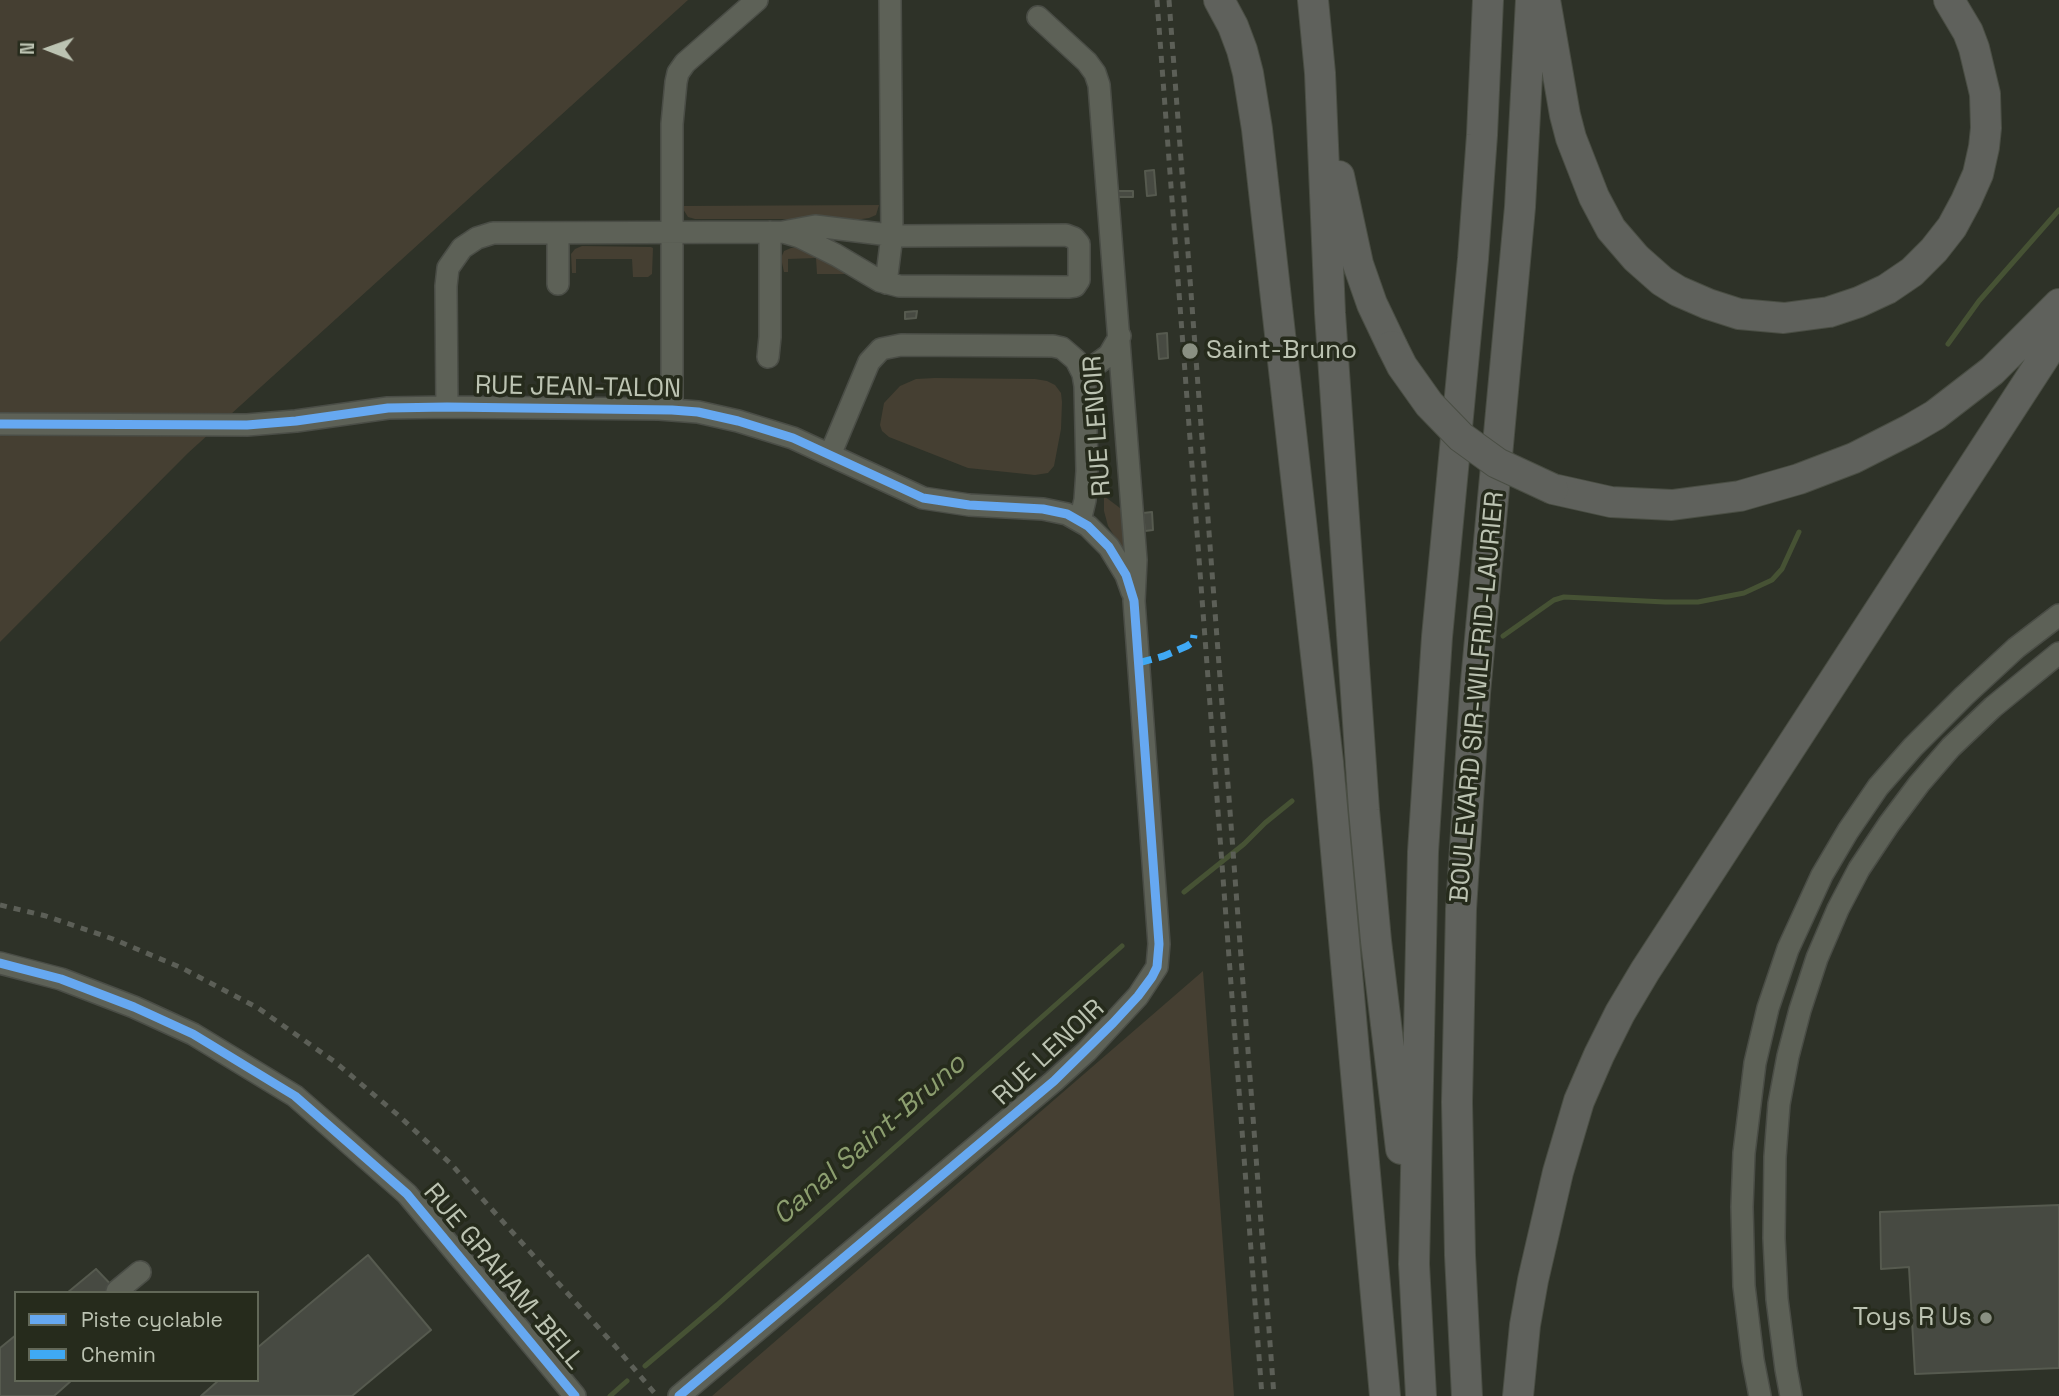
<!DOCTYPE html>
<style>
body{margin:0}
#map{position:relative;width:2059px;height:1396px;overflow:hidden;background:#2e3228;font-family:"Space Grotesk",sans-serif}
canvas{display:block}
.legend{position:absolute;left:14px;top:1291px;width:245px;height:91px;box-sizing:border-box;background:#262b1c;border:2px solid #626858;margin:0;padding:9px 12px;list-style:none;font-size:21px;color:#bcc3b2}
.legend li{display:flex;align-items:center;gap:14px;height:35px}
.legend b{width:35px;border:2px solid #626858}
.north{position:absolute;left:14px;top:14px;width:70px;height:70px;-webkit-text-stroke:5px #262b1c;paint-order:stroke;rotate:271deg;font-size:19px;font-weight:700;line-height:28px;text-align:center;color:#bcc3b2}
.north::after{content:'';display:block;margin:auto;width:24px;height:32px;background:#bcc3b2;clip-path:polygon(50% 0,100% 100%,50% 72%,0 100%)}
</style>
<div id="map">
<canvas width="2059" height="1396"></canvas>
<ul class="legend">
<li><b style="height:9px;background:#66a8f1"></b>Piste cyclable</li>
<li><b style="height:9px;background:#3fa9f5"></b>Chemin</li>
</ul>
<div class="north">N</div>
</div>
<script>
const g = document.querySelector('canvas').getContext('2d');
g.lineJoin = 'round';
function fill(path, color) { g.fillStyle = color; g.fill(path, 'evenodd'); }
const toPath = rows => new Path2D(rows.map(r => 'M' + r).join(''));
function strokePath(path, color, width, dash) { g.strokeStyle = color; g.lineWidth = width; g.lineCap = dash ? 'butt' : 'round'; g.setLineDash(dash || []); g.stroke(path); }
function drawText(font, color, halo, rows, align = 'center') {
  g.font = font + ' "Space Grotesk",sans-serif'; g.lineWidth = 7; g.setLineDash([]); g.textBaseline = 'middle'; g.strokeStyle = halo; g.fillStyle = color; for (const [text, x, y, turn = 0] of rows) {
    g.save(); g.translate(x, y); g.rotate((+turn || 0) * Math.PI / 180); g.textAlign = isNaN(turn) ? turn : align; if (halo) g.strokeText(text, 0, 0); g.fillText(text, 0, 0); g.restore();
  }
}
fill(toPath([
 [0,0,688,0,188,453,0,642],
 [879,205,876,215,869,218,862,219,695,219,688,217,683,209,683,206],
 [582,246,651,247,653,248,652,274,648,277,633,277,632,259,576,259,576,273,572,273,571,254,575,249],
 [791,248,800,248,839,266,850,274,817,274,816,258,788,259,788,272,784,272,781,258,784,251],
 [935,378,1035,379,1047,381,1055,385,1061,393,1062,402,1061,429,1054,466,1048,473,1035,475,968,468,889,437,882,431,880,425,884,403,900,386,916,379],
 [1104,496,1128,514,1125,553,1108,526,1104,511],
 [1203,971,1234,1396,712,1396]
]), '#453f32');
strokePath(toPath([
 [1948,344,1979,301,2059,210],
 [1503,636,1554,600,1564,597,1665,602,1698,602,1744,593,1772,580,1782,569,1799,532],
 [1184,892,1244,844,1265,823,1292,801],
 [645,1366,717,1305,1122,946],
 [610,1396,627,1381]
]), '#465234', 5);
const building = toPath([
 [1154,170,1156,195,1147,196,1145,171,1154,170],
 [1117,191,1133,191,1133,197,1117,197,1117,191],
 [917,311,916,318,905,319,905,312,917,311],
 [1167,333,1168,358,1159,359,1157,334,1167,333],
 [1152,512,1153,530,1145,531,1143,513,1152,512],
 [2059,1205,2059,1368,1915,1374,1909,1267,1881,1269,1880,1212,2059,1205],
 [368,1255,431,1330,352,1396,201,1396,219,1380,257,1380,257,1348,368,1255],
 [96,1269,119,1293,67,1293,96,1269],
 [16,1335,16,1380,72,1380,54,1396,0,1396,0,1348,16,1335]
]);
fill(building, '#474a42');
strokePath(building, '#565a4f', 2);
const minor = toPath([
 [558,233,558,284],
 [886,283,892,235,890,0],
 [768,357,770,337,770,232],
 [1083,374,1109,355,1120,336],
 [447,407,446,286,448,268,462,248,477,238,493,233,783,232,800,237,836,255,880,281,899,286,1068,287,1075,286,1079,280,1079,244,1074,238,1066,235,898,236,815,226,783,232],
 [672,410,672,124,676,82,678,73,685,63,757,0],
 [0,424,247,425,296,421,388,408,447,407,659,409,698,412,738,421,793,438,923,498,969,505,1043,509,1067,514,1088,526,1109,547,1126,575,1132,592],
 [830,455,869,362,881,349,901,345,1053,346,1062,348,1076,360,1083,374,1085,386,1087,471,1085,500,1080,521],
 [0,963,61,979,134,1007,193,1034,295,1096,407,1194,575,1396],
 [117,1291,140,1272],
 [679,1396,1054,1081,1087,1051,1138,996,1157,967,1159,944,1134,601,1136,560,1099,85,1095,73,1087,62,1038,17],
 [1760,1396,1753,1360,1744,1286,1742,1207,1744,1153,1755,1063,1768,1008,1788,949,1822,875,1848,831,1878,787,1913,747,1964,696,2016,648,2059,615],
 [1791,1396,1786,1369,1777,1299,1774,1238,1775,1157,1779,1104,1788,1056,1800,1010,1817,958,1838,909,1859,869,1889,824,1919,784,1951,747,1993,707,2059,653]
]);
const highway = toPath([
 [1219,0,1233,26,1242,50,1248,73,1257,129,1328,762,1385,1396],
 [1313,0,1320,73,1330,313,1364,810,1376,941,1401,1149],
 [1545,0,1565,115,1571,138,1594,197,1611,229,1636,258,1662,281,1678,291,1708,304,1739,314,1784,318,1829,312,1859,302,1887,289,1912,272,1934,250,1952,227,1966,201,1978,174,1984,147,1986,128,1985,94,1974,48,1968,32,1949,0],
 [1339,176,1358,264,1372,304,1392,346],
 [1553,489,1611,502,1672,505,1740,496,1799,479,1854,458,1911,429,1935,415,1992,371,2059,304],
 [1421,1396,1414,1264,1423,852,1437,637,1473,259,1482,135,1488,0],
 [1467,1396,1460,1255,1457,1102,1461,909,1475,693,1520,207,1531,0],
 [1518,1396,1525,1325,1533,1280,1558,1172,1579,1101,1599,1055,1620,1013,1645,971,2045,356,2059,332]
]);
strokePath(minor, '#4a4d46', 24);
strokePath(highway, '#4a4e44', 32);
strokePath(minor, '#5d6157', 21);
strokePath(highway, '#5f615c', 30);
strokePath(toPath([
 [1157,0,1262,1396],
 [1169,0,1274,1396],
 [0,905,46,916,113,939,182,968,258,1008,335,1062,398,1115,451,1164,615,1346,657,1396]
]), '#5c5f57', 5, [7, 7]);
const highwayBridge = toPath([
 [1392,346,1402,366,1429,404,1461,437,1497,463,1553,489]
]);
strokePath(highwayBridge, '#4a4e44', 32, []);
strokePath(highwayBridge, '#5f615c', 30);
strokePath(toPath([
 [1138,663,1164,656,1187,646,1193,642,1194,635]
]), '#3fa9f5', 7, [14, 7]);
strokePath(toPath([
 [0,424,247,425,296,421,388,408,447,407,672,410,698,412,738,421,793,438,923,498,969,505,1043,509,1067,514,1088,526,1109,547,1126,575,1134,601,1159,944,1157,967,1152,977,1138,996,1113,1023,1054,1081,679,1396],
 [0,963,61,979,134,1007,193,1034,295,1096,407,1194,575,1396]
]), '#66a8f1', 9);
for (const [x, y, r, color] of [
 [1190,351,9,"#8a9082"],
 [1986,1318,7,"#8a9082"]
]) { const dot = new Path2D(); dot.arc(x, y, r, 0, 2 * Math.PI); g.fillStyle = color; g.fill(dot); strokePath(dot, '#262b1c', 2.5); }
drawText('26px', '#bcc3b2', '#262b1c', [
 ["Saint-Bruno",1206,351],
 ["Toys R Us",1972,1318,"right"]
], 'left');
drawText('26px', '#bcc3b2', '#262b1c', [
 ["RUE JEAN-TALON",578,388,1],
 ["RUE LENOIR",1098,426,-94],
 ["BOULEVARD SIR-WILFRID-LAURIER",1478,697,-85],
 ["RUE LENOIR",1049,1053,-43],
 ["RUE GRAHAM-BELL",503,1277,50]
]);
drawText('italic 28px', '#8c9e6f', '#262b1c', [
 ["Canal Saint-Bruno",870,1140,-41]
]);
</script>
